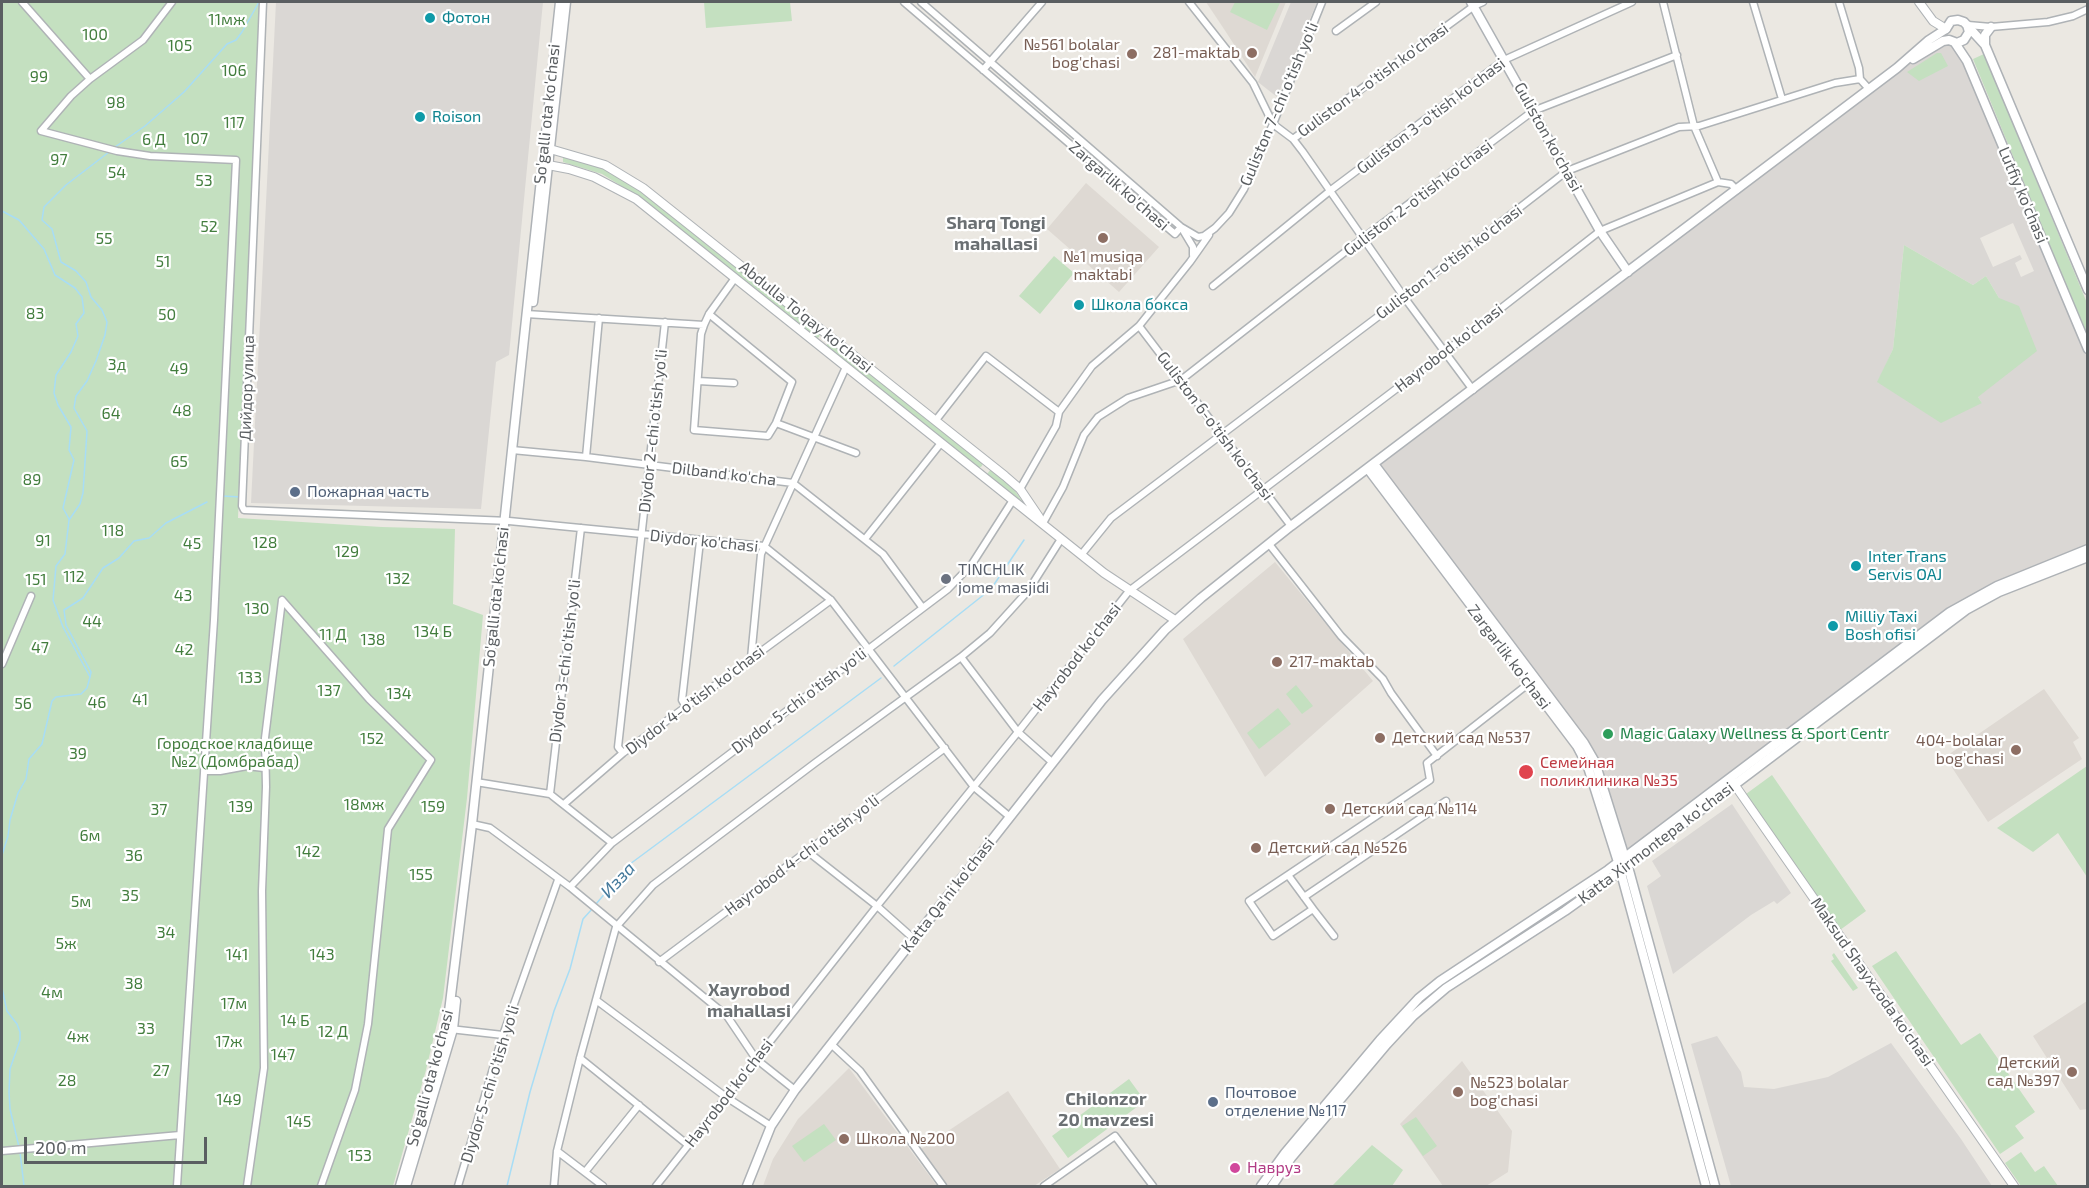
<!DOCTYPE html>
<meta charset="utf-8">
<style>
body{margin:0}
#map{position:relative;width:2089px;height:1188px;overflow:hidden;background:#ebe8e2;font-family:"Exo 2",sans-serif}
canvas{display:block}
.frame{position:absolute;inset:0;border:3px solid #5a5e61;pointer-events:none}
.scale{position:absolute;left:24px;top:1137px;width:183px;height:27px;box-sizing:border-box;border:3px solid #5a5e61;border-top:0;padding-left:8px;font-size:18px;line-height:21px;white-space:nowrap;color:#5a5e61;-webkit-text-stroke:4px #fff;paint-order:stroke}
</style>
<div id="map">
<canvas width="2089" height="1188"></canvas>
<div class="frame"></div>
<div class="scale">200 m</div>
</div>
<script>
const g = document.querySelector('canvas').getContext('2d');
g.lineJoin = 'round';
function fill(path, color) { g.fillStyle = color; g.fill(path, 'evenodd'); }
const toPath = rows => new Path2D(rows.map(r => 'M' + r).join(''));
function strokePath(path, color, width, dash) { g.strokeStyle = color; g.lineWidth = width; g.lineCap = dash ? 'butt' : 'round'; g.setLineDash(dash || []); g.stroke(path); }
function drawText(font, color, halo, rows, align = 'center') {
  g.font = font + ' "Exo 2",sans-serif'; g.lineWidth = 4.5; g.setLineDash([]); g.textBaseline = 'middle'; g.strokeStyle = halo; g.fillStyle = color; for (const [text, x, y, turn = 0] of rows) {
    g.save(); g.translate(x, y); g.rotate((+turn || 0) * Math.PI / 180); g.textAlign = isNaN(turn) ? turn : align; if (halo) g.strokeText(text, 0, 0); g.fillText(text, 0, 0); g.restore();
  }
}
fill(toPath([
 [276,2,543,2,509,355,496,362,481,509,251,503],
 [1291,2,1317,2,1277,97,1258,82],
 [1943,41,1955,43,2087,349,2087,549,1997,586,1625,856,1598,770,1374,464,1897,68],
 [2013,223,2034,271,2021,277,2015,263,2022,259,2020,255,1993,267,1980,238],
 [1904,245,1973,285,1986,276,1999,298,1978,397,1982,403,1878,382,1893,349],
 [1732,804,1791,893,1777,904,1774,901,1751,915,1673,974,1647,886,1661,876,1652,861],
 [1717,1036,1741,1072,1744,1087,1774,1089,1828,1077,1891,1043,1961,1139,1992,1186,1731,1186,1691,1044]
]), '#dad7d4');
fill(toPath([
 [1206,2,1286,2,1255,77,1224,29],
 [1086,183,1159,247,1119,292,1047,229],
 [1275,562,1373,681,1265,777,1183,639],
 [2044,689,2079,738,2073,742,2082,759,1988,822,1945,757],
 [2087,1001,2087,1109,2080,1110,2033,1036],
 [1462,1061,1512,1131,1508,1172,1486,1186,1443,1186,1400,1124],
 [849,1068,937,1186,763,1186,773,1159,798,1119],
 [1008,1091,1060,1169,1034,1186,946,1186,921,1149]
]), '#ded9d3');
fill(toPath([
 [2,2,258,2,260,7,238,518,382,527,455,529,453,604,483,615,467,798,443,998,426,1070,393,1186,2,1186],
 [704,2,790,2,792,21,706,28],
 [1235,2,1277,2,1280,3,1267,30,1230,12],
 [1937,53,1941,53,1948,66,1919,81,1907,72],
 [1984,54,2087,303,2087,336,1973,59],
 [563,156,603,168,616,174,651,198,820,334,819,337,816,339,631,192,602,174,563,162],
 [1904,245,1973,285,1986,276,1999,298,2019,306,2037,351,1978,397,1982,403,1941,423,1877,382,1893,349],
 [1054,256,1074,273,1040,314,1019,296],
 [830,341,983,462,982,466,979,468,826,346],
 [991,469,1010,484,1025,505,987,474],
 [1296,685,1313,706,1302,714,1286,694],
 [1278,708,1291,724,1259,749,1247,733],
 [2087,766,2087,877,2058,833,2033,852,1997,828],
 [1772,775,1866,911,1840,930,1746,794],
 [1896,951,1961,1045,1980,1033,2035,1112,2015,1126,2024,1138,2000,1154,1872,966],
 [1834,953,1858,988,1853,991,1831,961,1834,959,1832,955],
 [1129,1079,1145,1101,1068,1158,1052,1136],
 [1416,1117,1437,1146,1423,1156,1402,1126],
 [824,1124,836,1140,804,1162,792,1146],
 [1372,1145,1403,1170,1392,1186,1332,1186],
 [2021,1152,2035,1172,2044,1166,2058,1186,2021,1186,2005,1163]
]), '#c4e0c0');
strokePath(toPath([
 [115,147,145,126,184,92,227,44,236,40,242,32,259,2],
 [2,211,19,220,44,249,55,275,75,288,82,297,84,313,76,324,78,336,71,352,56,375,54,393,58,405,71,427,69,450,74,460,63,508,69,519],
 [222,496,241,497],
 [894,666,991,589,1024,540],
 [90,677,63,627,53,600,56,566,65,554,69,520,80,504,83,493,87,431,74,408,76,396,87,381,96,361,105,335,107,322,102,310,91,297,86,282,76,271,61,262,52,229,42,220,44,207,66,185,109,152],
 [2,855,8,836,10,820,18,793,26,779,29,759,42,744,52,701,56,697,81,694,87,688,90,677,91,672,66,625,64,610,83,598,103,568,119,558,134,541,149,538,166,523,207,502],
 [596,904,630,864,881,678],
 [2,988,7,1011,17,1024,20,1032,20,1040,10,1069,9,1092,10,1109,19,1147],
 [20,1152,24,1186],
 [507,1186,530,1092,554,1011,570,969,583,919,593,908]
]), '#a8ddf5', 1.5);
const minor = toPath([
 [22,2,90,79],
 [172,2,143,40,90,79,71,96,41,131,117,151,150,156,236,160,214,620,177,1186],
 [263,2,242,506,244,510,509,521,764,546,831,600,974,787,1010,817],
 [904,2,1175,234,1181,227],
 [921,2,1181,227,1198,237,1204,236,1215,228,1229,213,1244,189,1273,124,1322,2],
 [1189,2,1253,83,1273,124,1293,139,1303,152,1404,297,1473,390],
 [1663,2,1694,126,1718,182,1731,184,1737,190],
 [1753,2,1782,99],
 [1839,2,1859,68,1860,79,1869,89],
 [1968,25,1991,27,2048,22,2073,16,2088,9],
 [1336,31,1376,2],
 [983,70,1042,2],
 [1293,139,1474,6,1483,2],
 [1184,232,1193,247,1193,255],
 [1213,286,1331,190,1504,60,1632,2],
 [526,314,704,325,709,314,735,278],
 [704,325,701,334,694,430,768,436,776,423,792,382,709,314],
 [1139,326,1291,526],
 [698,381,734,383],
 [936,420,986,356,1059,412],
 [776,423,856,453],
 [512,450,586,457,793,483,883,554,922,607],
 [586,457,599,318],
 [1020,489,1056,426,1059,412,1092,366,1139,326,1190,262,1209,235],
 [1043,523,1063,487,1084,435,1098,417,1128,398,1181,380,1363,238,1533,111,1677,55],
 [865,539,941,443],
 [1269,544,1341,636,1383,679,1391,693,1437,756],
 [1081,555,1111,518,1404,297,1567,171,1679,127,1699,126,1835,83,1860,79],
 [282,600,369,699,431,760,388,829,368,1024,355,1090,321,1186],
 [961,657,1018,732,1053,763],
 [751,658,761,554,846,367],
 [2,664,31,596],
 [686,707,682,700,700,541],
 [623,753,618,747,665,322],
 [204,771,220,771,247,766,264,768],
 [476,782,550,794,612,843],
 [550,794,581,528],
 [564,804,623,753,831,600],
 [472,824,490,828,570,887,727,1016,756,1059,795,1090],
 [807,851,877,906,914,939],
 [1288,875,1313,909],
 [570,887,612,843,948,589,972,564,1013,500],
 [1304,897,1446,801],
 [1334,936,1313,909,1273,936,1249,901,1430,780,1427,763,1532,681],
 [659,962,945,748],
 [596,1000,726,1097,771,1126],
 [450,1029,503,1035],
 [831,1044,860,1071,943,1186],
 [580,1058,688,1145],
 [2,1151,180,1135],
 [557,1151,603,1186],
 [585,1172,639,1105],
 [247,1186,264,1068,262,891,266,787,265,738,282,600],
 [458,1186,503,1035,558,880],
 [554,1186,557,1151,580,1058,616,927,653,885,815,763,961,657,990,633,1028,591,1061,539],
 [656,1186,877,906,1018,732,1129,591,1445,352,1600,231,1718,182],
 [1044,1186,1115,1136,1153,1186]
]);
const tertiary = toPath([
 [1919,2,1933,21,1946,29],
 [550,149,605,165,643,188,1005,476,1020,489,1039,517],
 [548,165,569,169,594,177,636,199,1104,573,1175,620],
 [1732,781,2014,1186]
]);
const secondary = toPath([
 [1471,2,1600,231,1628,272],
 [1955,43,1967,61,2088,349],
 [1985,44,1985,35,1991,27],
 [1913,59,1943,41,1949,40,1957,43,1964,40,1969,32,1967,25],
 [533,302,566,2],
 [1374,464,1584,743,1595,762,1630,874,1715,1186],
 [1368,469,1577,746,1588,767,1618,862,1706,1186],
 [400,1186,447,1028,472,824,560,2],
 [406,1186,453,1029,456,1001],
 [747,1186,771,1126,795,1090,1102,700,1165,630,1201,598,1291,526,1897,68,1929,40,1946,29,1951,21,1958,20,1964,22,1985,45,2088,290],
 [1261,1186,1285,1153,1380,1040,1419,998,1440,981,1608,870,1950,612,1997,586,2088,549],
 [1272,1186,1291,1158,1387,1044,1413,1016,1446,988,1565,911,1611,878,1966,610,1999,592,2088,557]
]);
strokePath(minor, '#afb3b6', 9);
strokePath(tertiary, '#afb3b6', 10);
strokePath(secondary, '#aeb2b6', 11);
strokePath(minor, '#fff', 6);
strokePath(tertiary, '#fff', 8);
strokePath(secondary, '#fff', 8);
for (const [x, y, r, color] of [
 [430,18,6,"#0f9aa8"],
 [1252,53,6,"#8d6e63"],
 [1132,54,6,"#8d6e63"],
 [420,117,6,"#0f9aa8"],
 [1103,238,6,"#8d6e63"],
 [1079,305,6,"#0f9aa8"],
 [295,492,6,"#5c6f8a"],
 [1856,566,6,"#0f9aa8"],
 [946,579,6,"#6b7280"],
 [1833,626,6,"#0f9aa8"],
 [1277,662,6,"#8d6e63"],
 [1608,734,6,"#2e9e5b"],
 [1380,738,6,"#8d6e63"],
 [2016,750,6,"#8d6e63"],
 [1526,772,8,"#e0444e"],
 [1330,809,6,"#8d6e63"],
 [1256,848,6,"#8d6e63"],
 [2072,1072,6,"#8d6e63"],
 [1458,1092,6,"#8d6e63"],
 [1213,1102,6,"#5c6f8a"],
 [844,1139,6,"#8d6e63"],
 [1235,1168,6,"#d1479c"]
]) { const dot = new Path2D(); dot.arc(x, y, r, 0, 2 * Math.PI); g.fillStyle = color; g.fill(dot); strokePath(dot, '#fff', 2); }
drawText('16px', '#0d838f', '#fff', [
 ["Фотон",442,18],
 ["Roison",432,117],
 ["Школа бокса",1091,305],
 ["Inter Trans",1868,557],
 ["Servis OAJ",1868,575],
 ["Milliy Taxi",1845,617],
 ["Bosh ofisi",1845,635]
], 'left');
drawText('16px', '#427d3d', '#fff', [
 ["11мж",227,20],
 ["100",95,35],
 ["105",180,46],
 ["106",234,71],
 ["99",39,77],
 ["98",116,103],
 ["117",234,123],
 ["107",196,139],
 ["6 Д",154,140],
 ["97",59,160],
 ["54",117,173],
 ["53",204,181],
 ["52",209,227],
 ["55",104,239],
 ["51",163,262],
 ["83",35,314],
 ["50",167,315],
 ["3д",117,365],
 ["49",179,369],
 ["48",182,411],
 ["64",111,414],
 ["65",179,462],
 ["89",32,480],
 ["118",113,531],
 ["91",43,541],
 ["128",265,543],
 ["45",192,544],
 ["129",347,552],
 ["112",74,577],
 ["132",398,579],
 ["151",36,580],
 ["43",183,596],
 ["130",257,609],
 ["44",92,622],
 ["134 Б",433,632],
 ["11 Д",333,635],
 ["138",373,640],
 ["47",40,648],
 ["42",184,650],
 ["133",250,678],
 ["137",329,691],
 ["134",399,694],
 ["41",140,700],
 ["46",97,703],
 ["56",23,704],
 ["152",372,739],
 ["Городское кладбище",235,744],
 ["№2 (Домбрабад)",235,762],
 ["39",78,754],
 ["18мж",364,805],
 ["139",241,807],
 ["159",433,807],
 ["37",159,810],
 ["6м",90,836],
 ["142",308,852],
 ["36",134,856],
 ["155",421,875],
 ["35",130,896],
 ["5м",81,902],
 ["34",166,933],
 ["5ж",66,944],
 ["141",237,955],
 ["143",322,955],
 ["38",134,984],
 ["4м",52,993],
 ["17м",234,1004],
 ["14 Б",295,1021],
 ["33",146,1029],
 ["12 Д",333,1032],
 ["4ж",78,1037],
 ["17ж",229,1042],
 ["147",283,1055],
 ["27",161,1071],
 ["28",67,1081],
 ["149",229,1100],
 ["145",299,1122],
 ["153",360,1156]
]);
drawText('16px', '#785e54', '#fff', [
 ["№561 bolalar",1120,45,"right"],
 ["bog'chasi",1120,63,"right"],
 ["281-maktab",1240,53,"right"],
 ["№1 musiqa",1103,257,"center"],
 ["maktabi",1103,275,"center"],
 ["217-maktab",1289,662],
 ["Детский сад №537",1392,738],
 ["404-bolalar",2004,741,"right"],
 ["bog'chasi",2004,759,"right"],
 ["Детский сад №114",1342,809],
 ["Детский сад №526",1268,848],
 ["Детский",2060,1063,"right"],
 ["сад №397",2060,1081,"right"],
 ["№523 bolalar",1470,1083],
 ["bog'chasi",1470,1101],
 ["Школа №200",856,1139]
], 'left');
drawText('16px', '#5a5e61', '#fff', [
 ["Guliston 4-o'tish ko'chasi",1373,80,-36],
 ["Guliston 7-chi o'tish yo'li",1279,104,-67],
 ["So'galli ota ko'chasi",547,114,-84],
 ["Guliston 3-o'tish ko'chasi",1431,116,-37],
 ["Guliston ko'chasi",1548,137,61],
 ["Zargarlik ko'chasi",1119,186,41],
 ["Lutfiy ko'chasi",2023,195,67],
 ["Guliston 2-o'tish ko'chasi",1418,198,-37],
 ["Guliston 1-o'tish ko'chasi",1449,262,-37],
 ["Abdulla To'qay ko'chasi",806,317,39],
 ["Hayrobod ko'chasi",1449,348,-38],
 ["Дийдор улица",247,388,-88],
 ["Guliston 6-o'tish ko'chasi",1215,426,53],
 ["Diydor 2-chi o'tish yo'li",653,431,-84],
 ["Dilband ko'cha",724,474,7],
 ["Diydor ko'chasi",704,541,6],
 ["So'galli ota ko'chasi",496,597,-84],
 ["Hayrobod ko'chasi",1077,657,-52],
 ["Zargarlik ko'chasi",1509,657,53],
 ["Diydor 3-chi o'tish yo'li",565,661,-83],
 ["Diydor 4-o'tish ko'chasi",695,700,-37],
 ["Diydor 5-chi o'tish yo'li",799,701,-37],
 ["Katta Xirmontepa koʻchasi",1656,843,-37],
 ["Hayrobod 4-chi o'tish yo'li",802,855,-37],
 ["Katta Qa'ni ko'chasi",948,895,-52],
 ["Maksud Shayxzoda ko'chasi",1872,982,55],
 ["So'galli ota ko'chasi",430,1078,-75],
 ["Diydor 5-chi o'tish yo'li",490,1084,-73],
 ["Hayrobod ko'chasi",729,1093,-52]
]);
drawText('16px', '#4e5e75', '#fff', [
 ["Пожарная часть",307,492],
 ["Почтовое",1225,1093],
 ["отделение №117",1225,1111]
], 'left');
drawText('16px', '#5b616d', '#fff', [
 ["TINCHLIK",958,570],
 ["jome masjidi",958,588]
], 'left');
drawText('16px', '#27864d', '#fff', [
 ["Magic Galaxy Wellness & Sport Centr",1620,734]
], 'left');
drawText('16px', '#be3a42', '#fff', [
 ["Семейная",1540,763],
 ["поликлиника №35",1540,781]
], 'left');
drawText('16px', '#b23c85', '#fff', [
 ["Навруз",1247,1168]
], 'left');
drawText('bold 18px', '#6b7073', '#fff', [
 ["Sharq Tongi",996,223],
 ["mahallasi",996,244],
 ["Xayrobod",749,990],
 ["mahallasi",749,1011],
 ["Chilonzor",1106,1099],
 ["20 mavzesi",1106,1120]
]);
drawText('italic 18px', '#457a9c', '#fff', [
 ["Изза",618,880,-47]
]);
</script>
